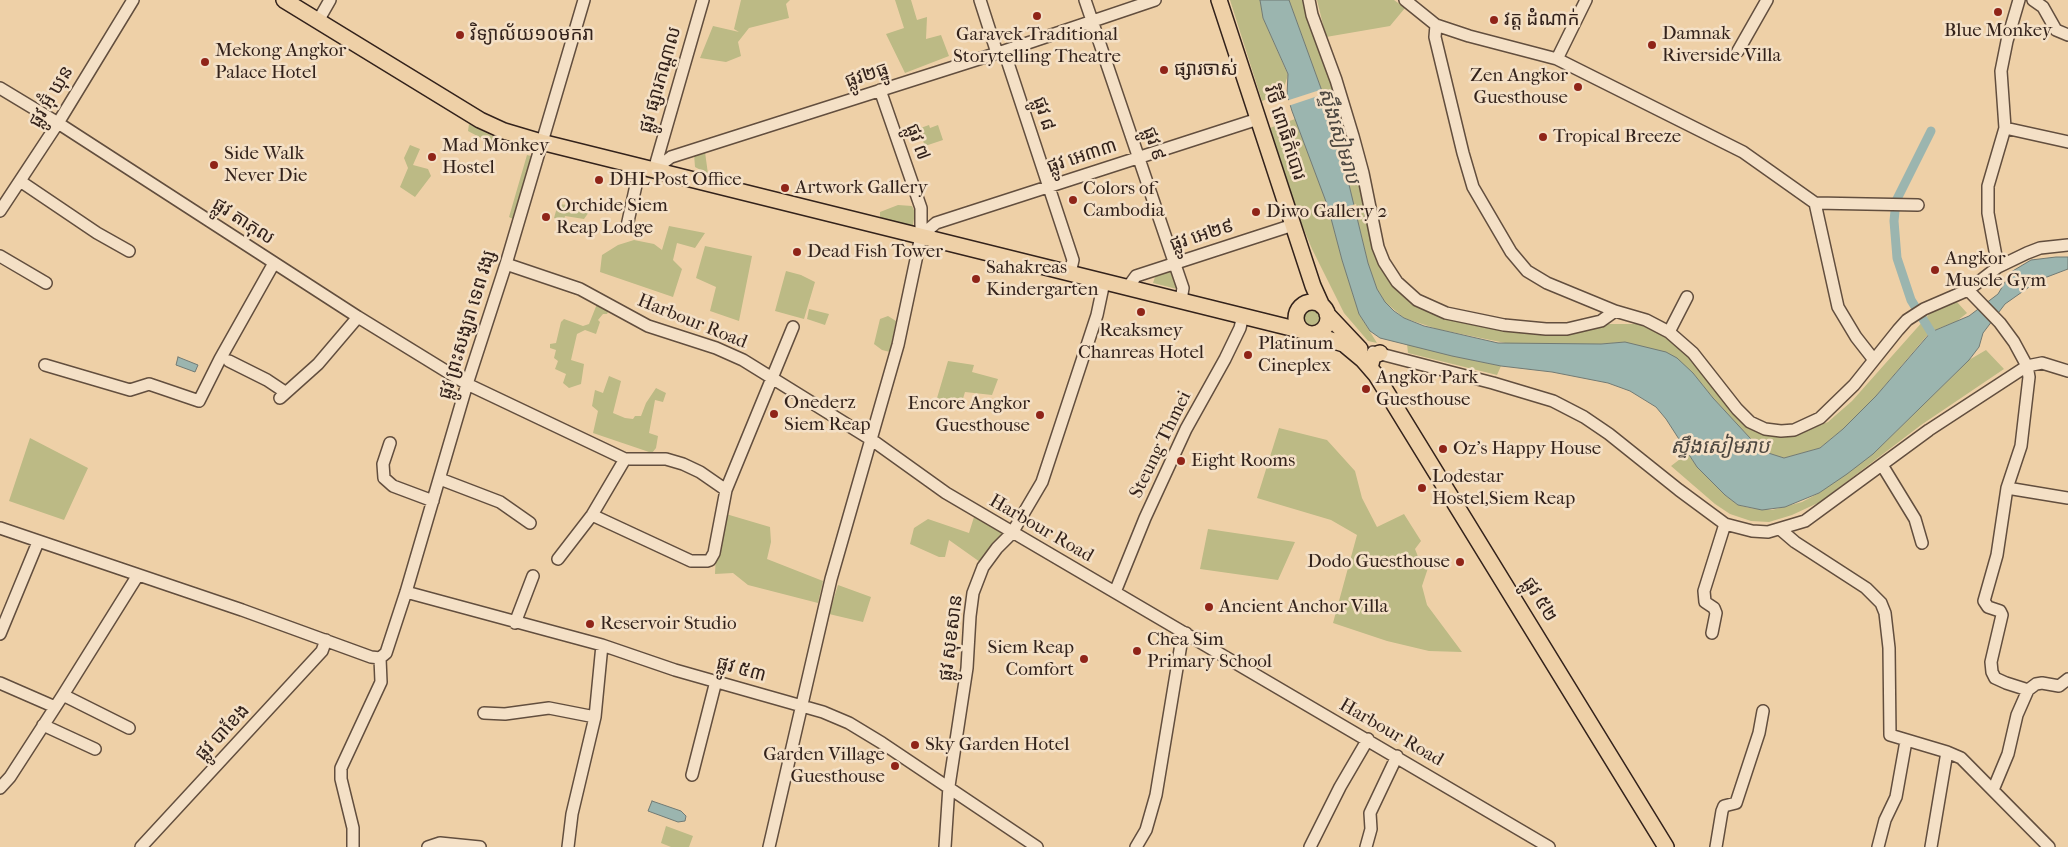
<!DOCTYPE html>
<meta charset="utf-8">
<style>
body{margin:0}
canvas{display:block;background:#eed0a7}
</style>
<canvas width="2068" height="847"></canvas>
<script>
const g = document.querySelector('canvas').getContext('2d');
g.lineJoin = 'round';
function fill(path, color) { g.fillStyle = color; g.fill(path, 'evenodd'); }
const toPath = rows => new Path2D(rows.map(r => 'M' + r).join(''));
function strokePath(path, color, width, dash) { g.strokeStyle = color; g.lineWidth = width; g.lineCap = dash ? 'butt' : 'round'; g.setLineDash(dash || []); g.stroke(path); }
function drawText(font, color, halo, rows, align = 'center') {
  g.font = font + ' "IM FELL French Canon","Noto Sans Khmer",serif'; g.lineWidth = 5; g.setLineDash([]); g.textBaseline = 'middle'; g.strokeStyle = halo; g.fillStyle = color; for (const [text, x, y, turn = 0] of rows) {
    g.save(); g.translate(x, y); g.rotate((+turn || 0) * Math.PI / 180); g.textAlign = isNaN(turn) ? turn : align; if (halo) g.strokeText(text, 0, 0); g.fillText(text, 0, 0); g.restore();
  }
}
fill(toPath([
 [741,0,790,0,786,4,789,18,749,28,738,42,741,56,726,62,700,58,713,26,739,32,734,29],
 [895,0,911,0,917,20,927,17,926,39,941,35,949,56,905,73,886,34,904,28],
 [1230,0,1260,0,1263,18,1288,75,1282,93,1262,101],
 [1289,0,1310,0,1334,79,1380,259,1417,303,1518,329,1597,324,1647,324,1690,354,1743,420,1766,435,1793,436,1828,422,1852,401,1932,311,1957,302,1967,313,1957,321,1930,332,1876,396,1843,429,1820,448,1784,458,1762,451,1713,398,1693,373,1625,342,1601,344,1510,344,1437,329,1404,318,1385,302,1377,289,1368,263,1335,127],
 [1317,0,1394,0,1405,8,1390,26,1326,37],
 [1295,119,1328,207,1342,260,1359,314,1377,343,1368,341,1344,313,1312,249,1277,164,1267,129],
 [469,124,510,145,509,153,468,131],
 [929,125,930,128,938,125,943,140,925,146,922,138,918,140,915,130],
 [410,145,420,149,413,165,428,169,431,176,415,197,400,187,408,168,404,158],
 [701,149,705,152,708,174,695,167,694,154],
 [527,155,535,157,515,220,509,217],
 [558,204,579,206,589,212,584,219,565,216,564,222,554,218],
 [898,205,912,206,915,212,913,225,911,226,880,220,880,212],
 [669,226,705,233,695,248,677,243,673,260,682,269,673,297,600,272,602,255,618,245,634,240,654,244,662,250],
 [705,246,752,256,739,321,710,311,716,287,696,278],
 [1173,270,1177,289,1153,283,1155,277,1159,273],
 [786,271,801,275,815,282,804,319,775,311],
 [597,304,610,308,607,314,603,314,598,320,600,322,596,334,585,330,577,334,571,360,584,364,581,384,569,388,563,383,566,374,555,369,558,361,554,358,556,350,550,348,550,344,556,343,561,322,564,319,583,326,589,324],
 '1302 318a10 10 0 1 1 20 0a10 10 0 1 1-20 0Z',
 [809,309,829,314,825,325,807,319],
 [888,316,896,321,890,352,882,350,874,344,880,319],
 [1407,344,1453,356,1501,366,1497,375,1408,353],
 [1986,350,2004,369,1921,425,1820,502,1792,515,1769,522,1751,521,1730,514,1715,504,1671,466,1688,453,1697,467,1725,495,1738,505,1750,508,1772,510,1802,502,1819,493,1873,454,1969,360],
 [948,361,974,365,972,372,998,379,992,395,965,392,961,405,937,398],
 [609,376,621,381,613,413,625,418,633,419,635,416,641,416,646,403,656,388,666,393,663,402,655,400,649,433,658,436,656,448,652,453,593,433,598,411,592,406,595,390,603,393],
 [1279,428,1327,440,1355,471,1362,498,1377,527,1404,514,1421,541,1415,549,1421,564,1428,568,1422,586,1427,605,1462,652,1429,651,1387,641,1333,623,1357,535,1331,520,1257,498],
 [30,438,88,468,64,520,9,501],
 [726,514,770,527,771,542,767,559,823,581,818,603,748,585,733,573,715,574,716,552],
 [974,517,984,518,1004,534,996,541,980,562,949,540,945,557,939,557,910,544,914,528,928,519,969,533],
 [1208,529,1295,542,1278,580,1200,569],
 [838,585,871,597,863,622,829,614],
 [666,826,693,836,689,847,671,847,661,843]
]), '#bcba85');
const water = toPath([
 [1260,0,1289,0,1335,127,1368,263,1377,289,1385,302,1394,311,1404,318,1424,326,1498,343,1601,344,1625,342,1666,352,1677,358,1693,373,1713,398,1762,451,1784,458,1820,448,1843,429,1876,396,1931,332,1969,316,1998,294,2011,272,2031,260,2056,257,2068,257,2068,269,2039,280,2005,304,1983,333,1979,347,1969,360,1873,454,1847,474,1819,493,1785,507,1762,510,1738,505,1725,495,1697,467,1666,419,1656,407,1630,391,1608,383,1552,372,1501,366,1452,356,1380,338,1370,331,1359,314,1342,260,1328,207,1292,111,1287,95,1288,74,1263,18,1260,0],
 [178,357,198,365,195,372,176,365,178,357],
 [652,801,681,811,686,816,685,821,678,822,648,811,652,801]
]);
fill(water, '#9bb5af');
strokePath(water, '#717a74', 1);
fill(toPath([
 [1323,89,1324,94,1288,106,1286,101],
 [1356,204,1358,209,1330,219,1328,213]
]), '#eed0a7');
strokePath(toPath([
 [1931,332,1911,300,1897,258,1894,221,1896,201,1931,131]
]), '#9bb5af', 9);
const minor = toPath([
 [980,0,997,53],
 [1085,0,1183,288,1181,300],
 [1309,0,1312,15,1336,80,1353,136,1363,173,1378,247,1384,262,1397,282,1417,300,1446,313,1504,325,1546,329,1567,329,1601,321,1615,311],
 [1405,0,1436,25,1469,36,1557,59,1743,152,1815,203,1918,205],
 [2033,0,2043,7,2056,30,2068,35],
 [318,21,330,0],
 [1436,25,1435,37,1463,153,1473,187,1511,252,1527,271,1547,283,1615,311,1646,320,1669,332,1693,353,1737,409,1750,422,1765,429,1781,431,1794,430,1820,418,1854,385,1898,330,1907,320,1924,309,1968,290,1998,267,2027,253,2040,248,2068,245],
 [1004,51,1073,260,1070,273],
 [1738,51,1767,0],
 [1557,59,1586,0],
 [0,88,58,123,358,317,467,384,625,459,666,459,683,464,700,472,726,490],
 [2005,128,2068,142],
 [654,170,671,157,1004,51,1155,0],
 [654,170,703,0],
 [20,181,97,233,129,251],
 [1815,203,1838,307,1856,337,1874,360],
 [0,211,58,123,133,0],
 [627,226,640,167],
 [921,236,936,223,1258,119],
 [0,256,46,283],
 [506,264,580,289,648,326,716,348,743,360,872,440,946,493,1549,847],
 [1998,267,1988,213,1988,186,2005,128,2001,71,2007,41,2019,0],
 [1128,287,1136,276,1293,225],
 [1968,290,2000,323,2014,342,2027,366,2029,377,2021,446,2007,488,1997,555,1984,601,1988,607,2000,611,2002,615,1991,662,1992,672,1995,678,2006,683,2028,690],
 [1669,332,1687,297],
 [1373,352,1493,383,1553,401,1584,417,1609,434,1679,490,1725,524,1752,531,1768,532,1805,521,1929,430,2027,366,2042,363,2068,371],
 [229,361,267,380,285,392],
 [45,365,130,390,149,384,199,401,220,359,274,263],
 [280,398,318,364,358,317],
 [390,443,383,464,384,478,393,486,433,501],
 [1882,465,1915,519,1922,543],
 [440,479,500,502,530,523],
 [2007,488,2068,498],
 [592,515,691,561,707,561,710,560,714,553,726,490,793,327],
 [0,528,242,610,371,657,380,658],
 [1781,530,1795,542,1866,588,1881,603,1885,613,1889,648,1890,735,1947,752,1961,758,2049,847],
 [558,559,592,515,625,459],
 [406,592,602,645,675,670,823,712,849,723,882,743,1037,847],
 [1115,592,1145,518,1186,429,1225,359,1240,328,1243,315],
 [515,623,533,576],
 [1712,633,1716,613,1714,608,1705,602,1704,591,1725,524],
 [0,634,38,542],
 [380,658,386,653,406,592,467,384,506,264,584,0],
 [0,683,55,707],
 [63,695,129,728],
 [484,713,505,714,549,708,595,717],
 [43,725,95,749],
 [692,775,716,681],
 [0,788,10,777,63,695,138,575],
 [1993,790,2008,754,2017,715,2028,690,2036,684,2042,683,2059,686,2068,679],
 [141,847,322,651,326,640],
 [353,847,353,828,341,779,341,768,381,682,380,658],
 [428,847,440,843,480,847],
 [568,847,572,814,595,717,602,645],
 [769,847,831,579,898,345,921,236,921,208,880,90],
 [945,847,949,786,967,668,970,616,973,593,983,567,997,548,1012,533,1042,482,1097,315,1104,282],
 [1136,847,1146,830,1156,795,1181,644,1186,633],
 [1310,847,1340,787,1368,739],
 [1366,847,1371,829,1370,813,1397,756],
 [1716,847,1722,811,1724,806,1736,803,1759,733,1763,711],
 [1878,847,1885,820,1896,797,1906,741],
 [1931,847,1947,752]
]);
const major = toPath([
 [284,0,480,120,504,131,541,142,1303,331],
 [1219,0,1313,286,1322,306],
 '1296 318a16 16 0 1 1 32 0a16 16 0 1 1-32 0Z',
 [1327,314,1360,349],
 [1312,334,1353,347],
 [1345,345,1363,360,1376,375,1666,847],
 [1371,364,1373,356,1380,353]
]);
strokePath(minor, '#624e3e', 14);
strokePath(major, '#33221b', 18);
strokePath(minor, '#f4e0c6', 11);
strokePath(major, '#eed0a7', 15);
for (const [x, y, r, color] of [
 [1998,12,5,"#8f2418"],
 [1037,16,5,"#8f2418"],
 [1494,20,5,"#8f2418"],
 [460,35,5,"#8f2418"],
 [1652,45,5,"#8f2418"],
 [205,62,5,"#8f2418"],
 [1164,70,5,"#8f2418"],
 [1578,87,5,"#8f2418"],
 [1543,137,5,"#8f2418"],
 [432,157,5,"#8f2418"],
 [214,165,5,"#8f2418"],
 [599,180,5,"#8f2418"],
 [785,188,5,"#8f2418"],
 [1073,200,5,"#8f2418"],
 [1256,212,5,"#8f2418"],
 [546,217,5,"#8f2418"],
 [797,252,5,"#8f2418"],
 [1935,270,5,"#8f2418"],
 [976,279,5,"#8f2418"],
 [1141,312,5,"#8f2418"],
 [1248,355,5,"#8f2418"],
 [1366,389,5,"#8f2418"],
 [774,414,5,"#8f2418"],
 [1040,415,5,"#8f2418"],
 [1443,449,5,"#8f2418"],
 [1181,461,5,"#8f2418"],
 [1422,488,5,"#8f2418"],
 [1460,562,5,"#8f2418"],
 [1209,607,5,"#8f2418"],
 [590,624,5,"#8f2418"],
 [1137,651,5,"#8f2418"],
 [1084,659,5,"#8f2418"],
 [915,745,5,"#8f2418"],
 [895,766,5,"#8f2418"]
]) { const dot = new Path2D(); dot.arc(x, y, r, 0, 2 * Math.PI); g.fillStyle = color; g.fill(dot); strokePath(dot, '#f4e0c6', 2); }
drawText('19px', '#33221b', '#f4e0c6', [
 ["វត្ត ដំំណាក់",1504,20],
 ["Blue Monkey",1998,31,"center"],
 ["Damnak",1662,34],
 ["Riverside Villa",1662,56],
 ["វិទ្យាល័យ១០មករា",470,35],
 ["Garavek Traditional",1037,35,"center"],
 ["Storytelling Theatre",1037,57,"center"],
 ["Mekong Angkor",215,51],
 ["Palace Hotel",215,73],
 ["ផ្សារចាស់",1174,70],
 ["Zen Angkor",1568,76,"right"],
 ["Guesthouse",1568,98,"right"],
 ["Tropical Breeze",1553,137],
 ["Mad Monkey",442,146],
 ["Hostel",442,168],
 ["Side Walk",224,154],
 ["Never Die",224,176],
 ["DHL Post Office",609,180],
 ["Artwork Gallery",795,188],
 ["Colors of",1083,189],
 ["Cambodia",1083,211],
 ["Orchide Siem",556,206],
 ["Reap Lodge",556,228],
 ["Diwo Gallery 2",1266,212],
 ["Dead Fish Tower",807,252],
 ["Angkor",1945,259],
 ["Muscle Gym",1945,281],
 ["Sahakreas",986,268],
 ["Kindergarten",986,290],
 ["Reaksmey",1141,331,"center"],
 ["Chanreas Hotel",1141,353,"center"],
 ["Platinum",1258,344],
 ["Cineplex",1258,366],
 ["Angkor Park",1376,378],
 ["Guesthouse",1376,400],
 ["Onederz",784,403],
 ["Siem Reap",784,425],
 ["Encore Angkor",1030,404,"right"],
 ["Guesthouse",1030,426,"right"],
 ["Oz's Happy House",1453,449],
 ["Eight Rooms",1191,461],
 ["Lodestar",1432,477],
 ["Hostel,Siem Reap",1432,499],
 ["Dodo Guesthouse",1450,562,"right"],
 ["Ancient Anchor Villa",1219,607],
 ["Reservoir Studio",600,624],
 ["Chea Sim",1147,640],
 ["Primary School",1147,662],
 ["Siem Reap",1074,648,"right"],
 ["Comfort",1074,670,"right"],
 ["Sky Garden Hotel",925,745],
 ["Garden Village",885,755,"right"],
 ["Guesthouse",885,777,"right"]
], 'left');
drawText('19px', '#33221b', '#f4e0c6', [
 ["ផ្លូវ២ធ្នូ",867,76,-18],
 ["ផ្លូវ ផ្សារកណ្តាល",661,80,-74],
 ["ផ្លូវ អ៊ុំ ឃុន",52,97,-59],
 ["ផ្លូវ ៨",1043,114,72],
 ["វិថី ពោធិកំបោរ",1284,133,72],
 ["ផ្លូវ ៧",917,142,70],
 ["ផ្លូវ ៩",1153,144,71],
 ["ផ្លូវ អេ៣៣",1082,157,-18],
 ["ផ្លូវ តាភុល",243,222,33],
 ["ផ្លូវ អេ២៩",1202,236,-18],
 ["Harbour Road",692,322,22],
 ["ផ្លូវ ព្រះសង្ឃរា ទេព វង្ស",468,325,-73],
 ["Steung Thmei",1161,445,-64],
 ["Harbour Road",1041,529,30],
 ["ផ្លូវ ៥២",1539,600,58],
 ["ផ្លូវ សុខសាន",952,638,-83],
 ["ផ្លូវ ៥៣",741,670,15],
 ["ផ្លូវ បាខែង",223,733,-47],
 ["Harbour Road",1391,733,30]
]);
drawText('italic 20px', '#4d4740', '#f4e0c6', [
 ["ស្ទឹងសៀមរាប",1338,136,73],
 ["ស្ទឹងសៀមរាប",1720,448]
]);
</script>
